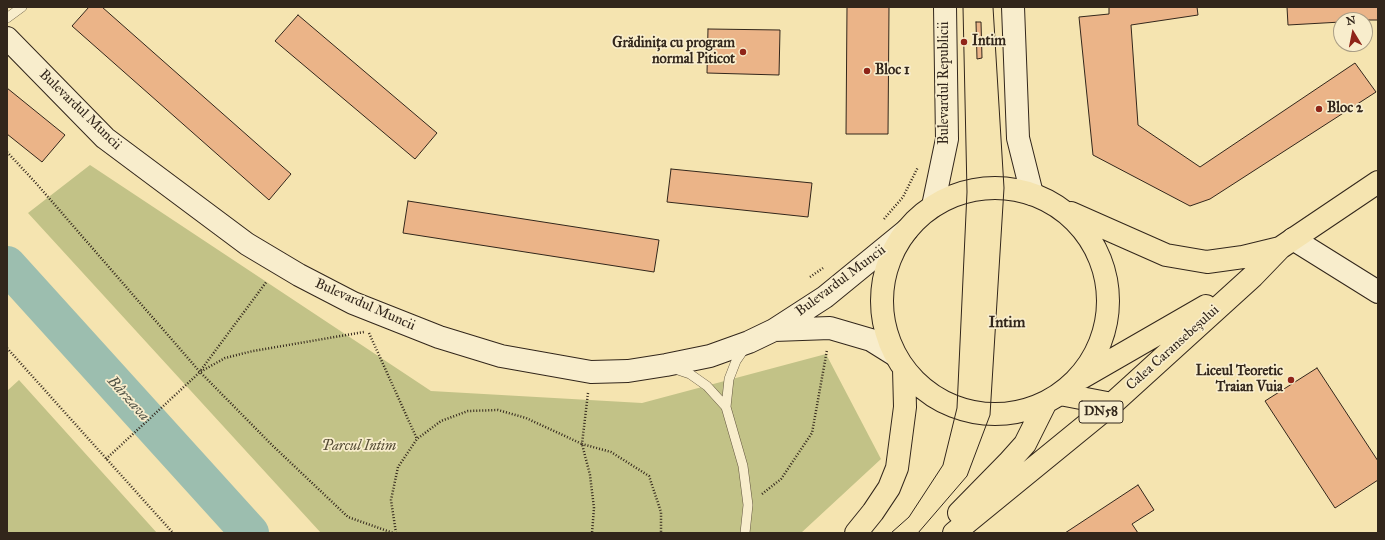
<!DOCTYPE html>
<meta charset="utf-8">
<style>
body{margin:0}
#map{position:relative;width:1385px;height:540px;overflow:hidden;background:#f5e4b0;font-family:"IM FELL Great Primer",serif}
canvas{display:block}
.frame{position:absolute;inset:0;border:8px solid #32261b;pointer-events:none}
.north{position:absolute;left:1333px;top:12px;width:40px;height:40px;box-sizing:border-box;background:#f8edcc;border:1px solid #a99d85;border-radius:50%;rotate:350deg;font-size:11px;font-weight:700;line-height:16px;text-align:center;color:#32261b}
.north::after{content:'';display:block;margin:auto;width:14px;height:18px;background:#8f2418;clip-path:polygon(50% 0,100% 100%,50% 72%,0 100%)}
</style>
<div id="map">
<canvas width="1385" height="540"></canvas>
<div class="frame"></div>
<div class="north">N</div>
</div>
<script>
const g = document.querySelector('canvas').getContext('2d');
g.lineJoin = 'round';
function fill(path, color) { g.fillStyle = color; g.fill(path, 'evenodd'); }
const toPath = rows => new Path2D(rows.map(r => 'M' + r).join(''));
function strokePath(path, color, width, dash) { g.strokeStyle = color; g.lineWidth = width; g.lineCap = dash ? 'butt' : 'round'; g.setLineDash(dash || []); g.stroke(path); }
function drawText(font, color, halo, rows, align = 'center') {
  g.font = font + ' "IM FELL Great Primer",serif'; g.lineWidth = 3.5; g.setLineDash([]); g.textBaseline = 'middle'; g.strokeStyle = halo; g.fillStyle = color; for (const [text, x, y, turn = 0] of rows) {
    g.save(); g.translate(x, y); g.rotate((+turn || 0) * Math.PI / 180); g.textAlign = isNaN(turn) ? turn : align; if (halo) g.strokeText(text, 0, 0); g.fillText(text, 0, 0); g.restore();
  }
}
fill(toPath([
 [90,165,431,391,642,403,826,354,881,459,801,533,321,533,28,213],
 [19,380,157,533,7,533,7,391]
]), '#c2c287');
strokePath(toPath([
 [7,265,250,533]
]), '#9cbeaf', 38);
const building = toPath([
 [89,7,102,7,291,174,269,200,72,26,89,7],
 [847,7,889,7,888,134,846,134,847,7],
 [1109,7,1197,7,1198,15,1131,25,1138,125,1200,167,1355,63,1376,92,1210,199,1190,206,1093,155,1079,17,1109,14,1109,7],
 [1287,7,1378,7,1378,20,1341,20,1341,22,1288,25,1287,7],
 [298,15,437,133,415,159,275,41,298,15],
 [976,22,981,22,982,58,977,59,976,22],
 [708,29,780,30,779,75,707,73,708,29],
 [7,88,65,135,42,162,7,134,7,88],
 [671,169,812,183,808,217,667,202,671,169],
 [408,201,659,240,654,272,403,233,408,201],
 [1317,368,1378,461,1378,480,1335,508,1265,401,1317,368],
 [1138,485,1154,510,1132,524,1138,533,1065,533,1138,485]
]);
fill(building, '#ebb488');
strokePath(building, '#32261b', 1);
const lane = toPath([
 [7,18,22,7],
 [745,348,736,361,729,379,726,407,743,466,748,505,745,533],
 [675,369,690,374,707,386,726,407]
]);
const secondary = toPath([
 [1013,7,1018,138,1032,194],
 [7,38,105,138,247,244,299,275,353,303,439,337,501,356,591,372,628,371,666,365,710,356,749,342,774,330,825,297,907,230],
 [933,206,947,139,945,7],
 [1293,239,1378,292],
 [774,330,830,328,871,340,895,355]
]);
const primary = toPath([
 '882 301a113 113 0 1 1 226 0a113 113 0 1 1-226 0Z',
 [1071,213,1166,255,1207,262,1243,257,1280,248],
 [1081,378,1206,306],
 [1060,394,1112,404],
 [959,513,1008,463,1025,444,1046,402],
 [856,533,873,512,889,488,897,468,905,407,904,369],
 [954,533,1112,404,1253,276,1280,248,1378,182]
]);
strokePath(lane, '#635640', 10);
strokePath(secondary, '#32261b', 24);
strokePath(primary, '#32261b', 24);
strokePath(toPath([
 [7,152,35,182,200,372,272,445,348,517,393,533],
 [884,219,903,197,918,167],
 [810,277,823,268],
 [369,333,417,439],
 [7,348,173,533],
 [201,370,267,281],
 [588,393,582,444,611,452,649,476,661,512,661,533],
 [106,459,200,372,225,358,253,351,364,332],
 [762,494,781,479,812,433,827,350],
 [396,533,391,500,398,467,417,439,441,421,468,411,498,410,526,418,582,444,590,475,594,508,592,533]
]), '#32261b', 2.5, [1, 2]);
strokePath(lane, '#f8edcc', 9);
strokePath(secondary, '#f8edcc', 22);
strokePath(primary, '#f5e4b0', 22);
strokePath(toPath([
 [891,533,909,517,943,465,957,408,967,192,963,7],
 [918,533,967,476,990,415,1004,188,993,7]
]), '#32261b', 1);
for (const [x, y, r, color] of [
 [964,42,4,"#8f2418"],
 [743,52,4,"#8f2418"],
 [867,71,4,"#8f2418"],
 [1319,109,4,"#8f2418"],
 [1291,380,4,"#8f2418"]
]) { const dot = new Path2D(); dot.arc(x, y, r, 0, 2 * Math.PI); g.fillStyle = color; g.fill(dot); strokePath(dot, '#f8edcc', 1.5); }
for (const [x, y, w] of [
 [1101,412,44]
]) { const box = new Path2D(); box.roundRect(x - w / 2, y - 11, w, 22, 3); g.fillStyle = '#f8edcc'; g.fill(box); strokePath(box, '#32261b', 1); }
drawText('bold 13px', '#32261b', null, [
 ["DN58",1101,412]
]);
drawText('bold 14px', '#32261b', '#f8edcc', [
 ["Intim",972,42],
 ["Grădinița cu program",735,44,"right"],
 ["normal Piticot",735,60,"right"],
 ["Bloc 1",875,71],
 ["Bloc 2",1327,109],
 ["Liceul Teoretic",1283,372,"right"],
 ["Traian Vuia",1283,388,"right"]
], 'left');
drawText('14px', '#32261b', '#f8edcc', [
 ["Bulevardul Republicii",945,83,-90],
 ["Bulevardul Muncii",80,110,44],
 ["Bulevardul Muncii",841,281,-37],
 ["Bulevardul Muncii",365,305,24],
 ["Calea Caransebeșului",1173,348,-42]
]);
drawText('italic 14px', '#564d36', '#f8edcc', [
 ["Parcul Intim",359,447]
]);
drawText('bold 15px', '#32261b', '#f8edcc', [
 ["Intim",1007,323]
]);
drawText('italic 15px', '#525447', '#f8edcc', [
 ["Bârzava",128,399,48]
]);
</script>
